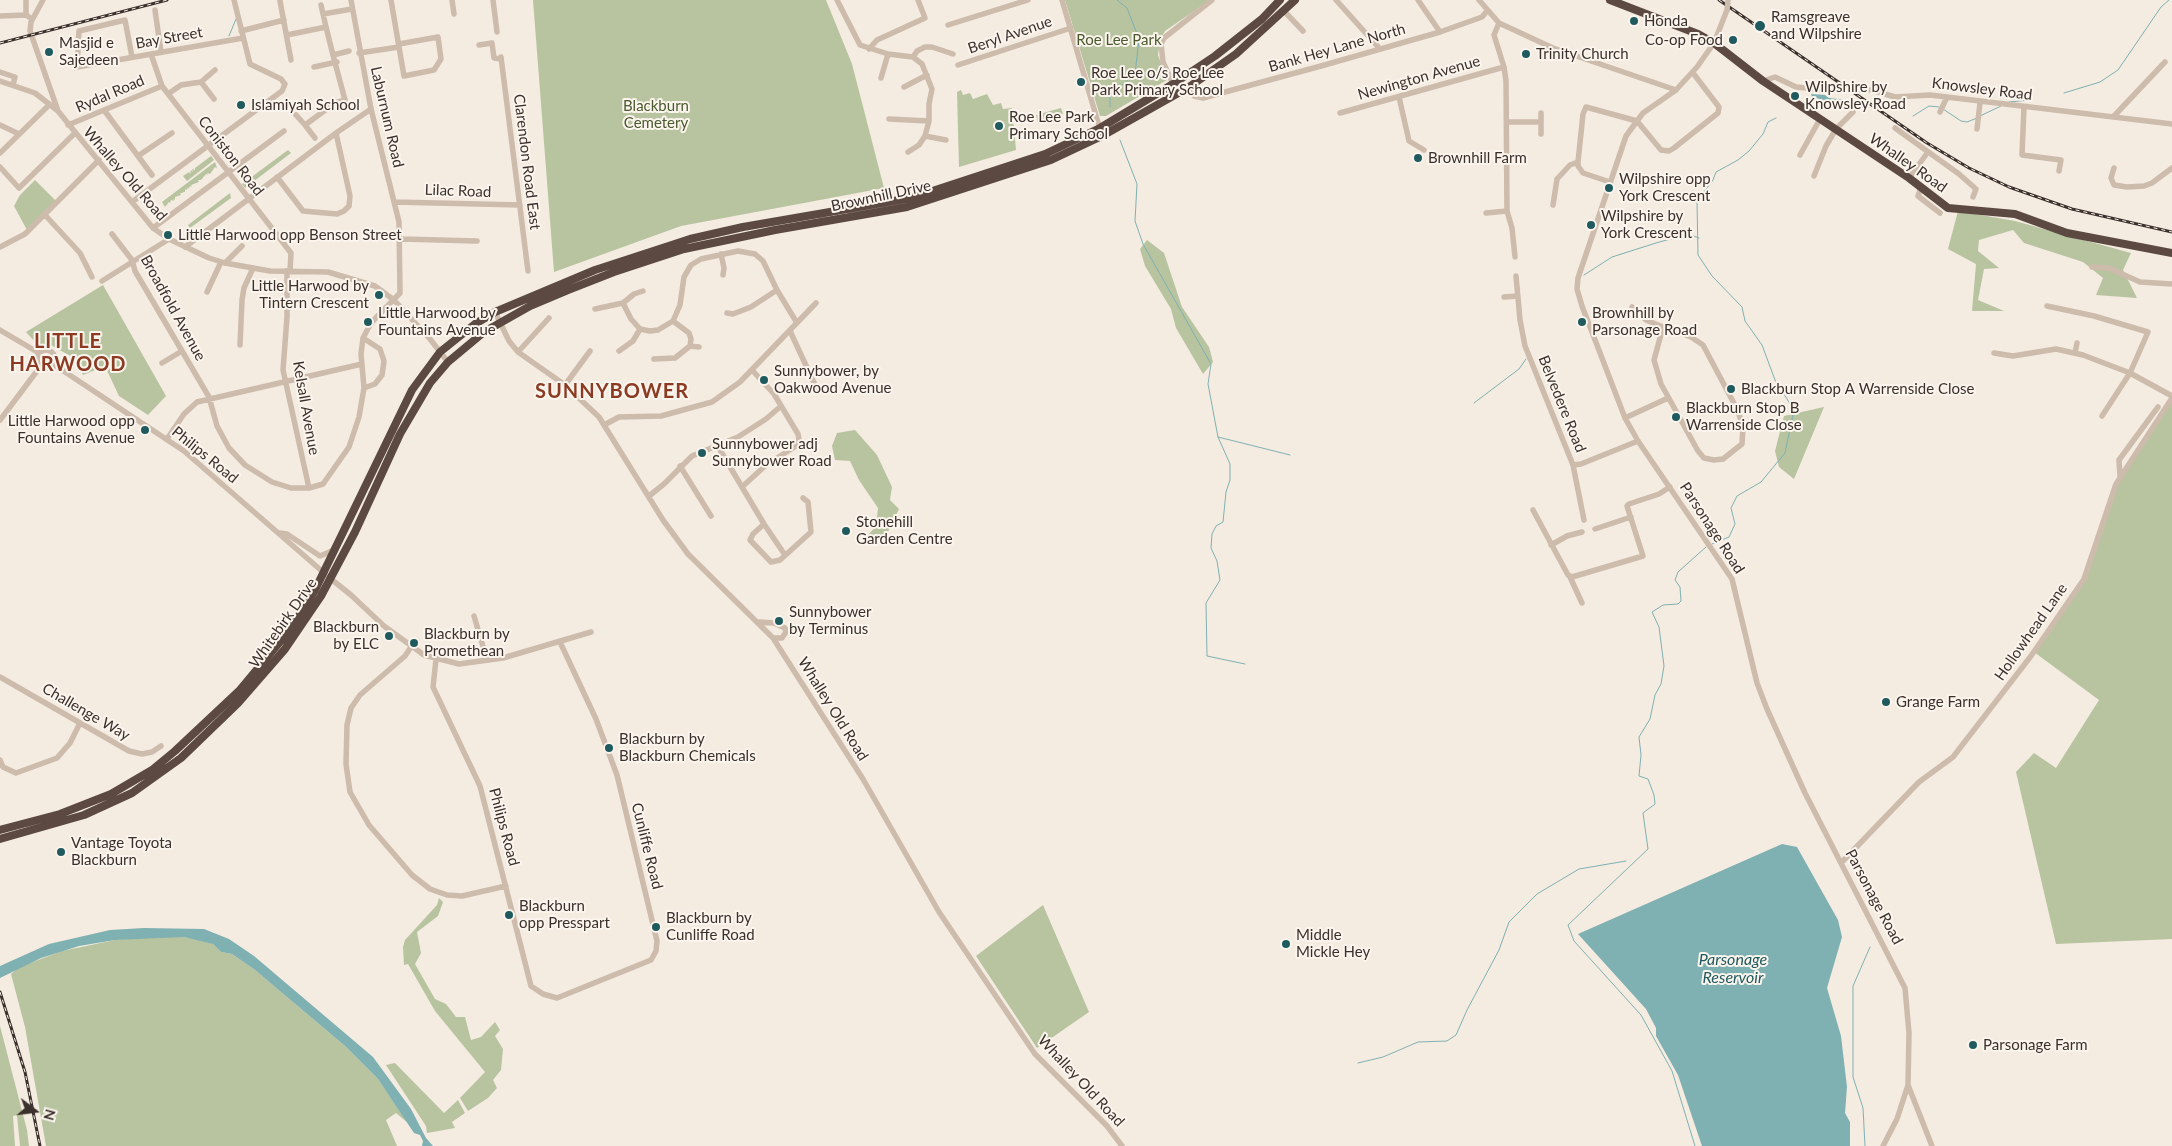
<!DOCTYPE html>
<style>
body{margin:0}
#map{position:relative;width:2172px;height:1146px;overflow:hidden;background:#f4ebe1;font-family:Lato,sans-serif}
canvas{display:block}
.north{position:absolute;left:10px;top:1086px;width:50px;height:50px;-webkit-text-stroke:4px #fbf5ee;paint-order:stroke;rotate:105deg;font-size:14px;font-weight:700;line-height:20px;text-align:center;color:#3b302b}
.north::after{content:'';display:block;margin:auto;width:18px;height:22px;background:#3b302b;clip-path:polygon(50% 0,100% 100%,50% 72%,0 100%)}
</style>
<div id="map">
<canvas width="2172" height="1146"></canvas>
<div class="north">N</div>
</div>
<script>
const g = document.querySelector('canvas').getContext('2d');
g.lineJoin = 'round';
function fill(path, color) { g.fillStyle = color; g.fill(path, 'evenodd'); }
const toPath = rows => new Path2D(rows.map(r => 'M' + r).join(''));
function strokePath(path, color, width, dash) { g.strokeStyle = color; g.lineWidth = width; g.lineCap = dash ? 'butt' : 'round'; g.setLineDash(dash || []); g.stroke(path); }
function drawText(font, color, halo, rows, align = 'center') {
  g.font = font + ' Lato,sans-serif'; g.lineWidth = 4; g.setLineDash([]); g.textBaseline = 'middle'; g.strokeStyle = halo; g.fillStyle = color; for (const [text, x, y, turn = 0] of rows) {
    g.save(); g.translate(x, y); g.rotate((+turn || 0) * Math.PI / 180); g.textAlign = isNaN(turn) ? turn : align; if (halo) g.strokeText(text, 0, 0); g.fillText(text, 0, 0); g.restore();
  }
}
fill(toPath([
 [533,0,826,0,852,64,884,188,681,226,554,272],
 [1065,0,1210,0,1165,31,1160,40,1158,55,1167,80,1106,116,1100,116],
 [961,90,963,95,970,93,973,99,987,94,993,105,1001,103,1003,109,1012,108,1016,150,959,167,957,92],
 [1061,108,1063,114,1038,123,1036,115],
 [288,150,291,153,245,188,242,184],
 [211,156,214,160,187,181,183,176,189,172,190,174,191,170,193,172,192,169,195,170,195,168],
 [215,162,217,168,215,167,210,174,207,173,208,175,206,174,201,180,198,180,199,182,191,185,192,187,190,186,189,189,188,187,187,190,185,189,185,192,182,192,184,193,180,193,181,195,175,197,175,200,173,199,174,201,171,200,170,203,169,202,165,207,162,202],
 [35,180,56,201,27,230,14,206,20,195],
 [230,193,231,198,190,228,188,225],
 [1958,211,2015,221,2131,253,2123,270,2137,298,2096,295,2103,278,2083,262,2024,243,2013,230,1979,240,1978,251,1999,268,1984,269,1978,300,2004,311,1972,311,1976,264,1948,249],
 [1147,240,1164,253,1182,307,1209,347,1213,362,1203,374,1176,328,1171,309,1145,266,1140,249],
 [103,285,166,396,148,415,119,396,105,366,83,375,74,358,49,344,37,344,26,332],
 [2172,398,2172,939,2056,944,2016,772,2034,753,2056,768,2099,700,2034,652,2084,579,2111,495],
 [1824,407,1794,479,1779,467,1775,451,1784,416],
 [855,430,877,455,892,487,890,500,899,509,885,538,873,544,863,541,876,526,878,508,859,480,850,461,835,460,832,446,837,433],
 [439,898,443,902,438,916,417,932,421,953,415,964,435,999,446,1004,456,1017,465,1017,471,1040,481,1037,495,1022,500,1030,495,1036,503,1049,501,1070,493,1080,497,1088,488,1098,468,1111,460,1098,485,1072,435,1011,408,964,404,965,403,947,405,940,437,905],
 [1043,905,1089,1012,1037,1048,976,956],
 [140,937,184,937,206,941,213,944,221,952,232,954,255,970,345,1046,378,1079,408,1123,396,1113,386,1120,397,1146,46,1146,25,1027,11,974,19,967,62,951,115,940],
 [0,1026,27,1130,29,1146,20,1146,17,1115,13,1116,15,1146,0,1146],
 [395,1063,444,1113,458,1100,465,1113,452,1122,455,1128,427,1133,426,1126,386,1065]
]), '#b8c4a0');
fill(toPath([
 [1811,94,1825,95,1829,98,1848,100,1842,102,1827,101,1812,97],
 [1782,844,1797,847,1838,920,1842,937,1827,988,1841,1036,1847,1087,1845,1113,1850,1122,1850,1146,1702,1146,1678,1075,1656,1036,1656,1028,1646,1009,1578,934],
 [144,928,204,929,229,939,254,956,373,1057,411,1109,426,1138,433,1146,422,1146,423,1141,420,1135,414,1133,378,1079,345,1046,255,970,232,954,221,952,213,944,184,937,115,940,79,946,41,958,0,978,0,966,49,944,110,930]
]), '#7fb0b2');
strokePath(toPath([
 [229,36,236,19],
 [2064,93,2100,82,2118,70,2161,7,2169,0],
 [2009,102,2029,100],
 [1110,107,1110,95,1135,74,1139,39,1127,8,1117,0],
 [1943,109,1961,121,1967,122,1977,118],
 [1913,116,1929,106,1939,107],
 [1980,116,2001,106],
 [1120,140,1137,184,1135,221,1143,244,1211,364,1208,384,1218,437,1230,464,1230,480,1226,492,1223,522,1216,526,1212,534,1211,548,1217,561,1220,580,1206,603,1207,656,1245,664],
 [1584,275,1612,257,1656,243,1688,234,1699,238],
 [1474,403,1519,369,1526,359],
 [1218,437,1290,455],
 [1712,544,1729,537,1735,524,1731,508,1737,496,1761,482,1785,453,1794,410,1775,380,1762,345,1745,321,1742,307,1712,276,1698,255,1697,201,1713,180,1716,172,1738,160,1749,151,1763,134,1768,122,1776,118],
 [1358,1063,1383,1057,1418,1042,1447,1041,1456,1035,1467,1010,1499,950,1509,922,1537,894,1579,869,1626,861],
 [1695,1146,1672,1071,1641,1015,1574,941,1568,925,1648,849,1643,813,1655,804,1654,795,1648,779,1639,776,1641,755,1639,737,1650,719,1655,695,1661,684,1664,666,1659,627,1652,612,1663,605,1678,604,1681,601,1680,587,1675,580,1678,572,1706,547],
 [1865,1146,1863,1108,1853,1077,1853,986,1870,947]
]), '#7fb0b2', 1);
strokePath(toPath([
 [26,0,26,15,29,17],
 [43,0,31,22,30,31,58,111],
 [452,0,454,14],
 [493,0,497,32],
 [837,0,860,45,888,54,913,57,922,64,932,89,929,104,929,121,925,136,919,145,908,152],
 [1062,0,1102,136],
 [1336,0,1380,49],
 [1418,0,1440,32],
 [1479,0,1499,23,1553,48,1676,90],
 [280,1,291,60],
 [321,5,323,14],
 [155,10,161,52],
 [1727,10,1714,43,1697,67,1676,90,1643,113,1626,136,1578,278,1577,289,1582,306,1625,418,1638,441,1732,579,1757,683,1767,709,1805,793,1905,988,1909,1033,1908,1085,1897,1119,1883,1146],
 [1284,11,1303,31],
 [0,16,26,15],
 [1499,23,1494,35,1504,67,1506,81,1507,211,1512,228,1515,257],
 [948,25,1028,0],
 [326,27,333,55,349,51],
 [241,31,284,20],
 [287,35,326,27,323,14,352,9],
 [479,45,492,43,494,58,501,59],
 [399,47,404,76,434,70,441,59,438,37,399,44],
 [869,49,877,40,925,18,918,0],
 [359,53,399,47,391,0],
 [151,54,162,86,291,253,290,271],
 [132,57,125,20,79,31,77,67,83,66,243,38],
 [501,57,528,271],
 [913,57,917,51,925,47,932,47,953,54],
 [958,65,1071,28],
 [314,67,337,62],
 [0,72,15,77,13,85],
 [881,78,888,54],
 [0,81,35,93,58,111,153,228,169,239,209,258,225,263,270,271,328,272,375,286,394,300,430,339,448,362],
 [1763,81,1775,77,1796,87,1816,89,1872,90,1895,97,1930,95,2172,124],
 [201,82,214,99],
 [1173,84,1163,62,1161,44,1164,38,1212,0],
 [904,87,927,75],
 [1192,93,1194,96,1203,98,1321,66,1440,32,1482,17,1487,11],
 [168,94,181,85,201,82,215,70],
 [1399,97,1409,141,1424,150],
 [2024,107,2022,155,2061,160,2059,171],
 [104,110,152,175],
 [1940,112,1947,97],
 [1340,113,1504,67],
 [1541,113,1541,134],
 [296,115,305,125,335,103,345,100,333,55],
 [2114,116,2165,62],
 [889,119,929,121],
 [1507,122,1540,122],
 [0,125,19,134],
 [68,125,162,86],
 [305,125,315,138],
 [1895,128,1959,174,1976,189,1973,197],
 [1977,129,1980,103],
 [925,136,946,140],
 [0,153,49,105],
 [1800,155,1820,119],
 [138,156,172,133],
 [1578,162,1583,114,1586,107,1637,121,1661,150,1669,151,1674,148,1718,113,1719,107,1693,73],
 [0,167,19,188,74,134],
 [2114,168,2111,178,2114,185,2127,187,2144,186,2152,183,2172,168],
 [1814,176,1826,146,1836,129,1853,112],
 [277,177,303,211,337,214,344,211,349,206,350,196,336,133],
 [1909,178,1928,152],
 [1921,187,1918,196,1940,213],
 [132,202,282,91,285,84,281,79,250,64,234,0],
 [394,202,520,205],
 [1553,205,1557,179,1570,165,1578,162,1578,166,1583,173,1610,182],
 [1486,213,1507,211],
 [45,215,80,253,92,277],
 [153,228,284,131],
 [112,234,132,260,135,271,209,397,217,426,229,448,245,465,272,482,291,488,309,488,323,484,349,447,359,417,364,388,361,354,363,338,371,323,400,293,399,222,371,109,351,0],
 [401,239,477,241],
 [0,247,25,234,99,160],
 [185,247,336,133,371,109],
 [721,254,724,268,723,275],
 [225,263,242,246],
 [2092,267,2109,268,2140,282,2172,284],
 [287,271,287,317,283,370,309,488],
 [1516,276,1520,320,1525,346,1573,465,1584,520],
 [102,281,169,239],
 [207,292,221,262],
 [1504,297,1518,296],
 [2047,306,2094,316,2148,332,2130,373,2102,416],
 [1632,307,1646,320,1663,327],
 [595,309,623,303,634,294,643,291],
 [495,312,509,341,518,352,565,385,599,417,663,520,688,554,773,638,863,779,939,912,1035,1054,1107,1126,1122,1146],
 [727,313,733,314,751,307,777,290],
 [1663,327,1691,337,1703,345,1737,409,1743,426,1742,444,1723,459,1714,460,1704,458,1698,451,1661,384,1654,360,1663,327],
 [640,329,650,331,658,330,673,321,680,305,684,277,691,265,701,259,738,251,755,254,763,261,777,290,797,323],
 [0,330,39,353],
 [790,331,816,387],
 [363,338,380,349,384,361,382,375,375,384,364,388],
 [240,345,242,300,244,288,253,268],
 [690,346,699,347],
 '37 359a9 9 0 1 1 18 0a9 9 0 1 1-18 0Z',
 [619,351,633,341,640,329,631,319,623,303],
 [518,352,549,318],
 [1994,353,2013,356,2056,349,2083,355,2130,373,2172,396],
 [2075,353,2077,343],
 [654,359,675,358,690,346,691,339,689,333,673,321],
 [162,363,182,351],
 [53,364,184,451,331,579,351,595,384,626,424,655,459,664,503,658,591,632],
 [565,385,590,351],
 [1625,418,1668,398],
 [0,420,40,367],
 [606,424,619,417,661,416,712,402,740,382,816,303],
 [167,439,184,414,197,402,362,364],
 [717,445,764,524,753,534,750,540,771,562,780,560,811,532,808,502,803,498],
 [1573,465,1581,464,1638,441],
 [680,466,711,516],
 [2120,477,2119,460,2158,407],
 [742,487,766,465,796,446,799,440,798,434,774,394,752,370],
 [649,496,664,484,692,456,738,437,766,419,781,406],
 [1533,510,1568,575,1572,577,1643,556,1627,506,1629,504,1659,494,1670,487],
 [764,524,785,555],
 [1595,529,1631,517],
 [280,533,287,534,320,556,334,550],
 [1551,545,1567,536,1582,532],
 [1570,577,1582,603],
 [474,616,487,660],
 [759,622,774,623,785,628,786,632,782,638,773,638],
 [411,647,405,656,360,695,351,708,347,725,346,764,350,792,369,825,412,875,430,889,447,895,462,896,506,886],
 [436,659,433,687,480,786,531,986,543,994,557,998,651,960,656,951,657,941,617,775,596,719,560,642],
 [0,677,129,751,142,754,152,752,161,746],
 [0,760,3,767,16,773,57,758,70,743,80,723],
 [1841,863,1919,782,1953,757,2031,656,2084,579,2116,484,2172,398],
 [1908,1085,1932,1146]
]), '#cdbbac', 5.5);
strokePath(toPath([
 [1610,0,1698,34,1714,43,1763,81,1909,178,1948,208,2015,214,2067,233,2172,253],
 [0,830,60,814,111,794,152,770,175,751,239,691,289,631,315,590,412,390,440,352,475,324,495,312,595,270,690,239,743,227,911,198,1045,154,1100,128,1173,84,1215,56,1262,19,1280,0],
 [0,839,84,815,132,793,181,758,238,703,285,649,321,596,355,532,400,434,430,383,448,362,484,332,530,306,568,290,614,272,684,249,775,230,907,207,1051,160,1102,136,1189,87,1236,54,1295,0]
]), '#5c4a42', 8);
const rail = toPath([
 [1719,0,1927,143,1969,168,2009,187,2072,209,2172,232],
 [0,43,167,0],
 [0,992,25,1072,40,1146]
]);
strokePath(rail, '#3b302b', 3);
strokePath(rail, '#fbf5ee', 1, [4]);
strokePath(toPath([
 [1727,10,1728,0]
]), '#cdbbac', 5.5);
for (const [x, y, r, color] of [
 [1634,21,5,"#1f5a5e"],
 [1760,26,6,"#1f5a5e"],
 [1733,40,5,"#1f5a5e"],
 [49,52,5,"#1f5a5e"],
 [1526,54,5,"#1f5a5e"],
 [1081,82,5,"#1f5a5e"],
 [1795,96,5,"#1f5a5e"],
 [241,105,5,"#1f5a5e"],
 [999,126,5,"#1f5a5e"],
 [1418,158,5,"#1f5a5e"],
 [1609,188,5,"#1f5a5e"],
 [1591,225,5,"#1f5a5e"],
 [168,235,5,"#1f5a5e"],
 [379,295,5,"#1f5a5e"],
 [368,322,5,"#1f5a5e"],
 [1582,322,5,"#1f5a5e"],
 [764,380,5,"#1f5a5e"],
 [1731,389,5,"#1f5a5e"],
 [1676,417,5,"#1f5a5e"],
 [145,430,5,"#1f5a5e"],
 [702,453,5,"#1f5a5e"],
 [846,531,5,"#1f5a5e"],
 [779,621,5,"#1f5a5e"],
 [389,636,5,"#1f5a5e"],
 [414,643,5,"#1f5a5e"],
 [1886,702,5,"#1f5a5e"],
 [609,748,5,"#1f5a5e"],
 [61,852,5,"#1f5a5e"],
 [509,915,5,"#1f5a5e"],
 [656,927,5,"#1f5a5e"],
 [1286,944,5,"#1f5a5e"],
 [1973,1045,5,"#1f5a5e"]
]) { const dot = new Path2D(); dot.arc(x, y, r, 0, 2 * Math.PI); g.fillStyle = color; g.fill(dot); strokePath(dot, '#fbf5ee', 2); }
drawText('15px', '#3b302b', '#fbf5ee', [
 ["Ramsgreave",1771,17],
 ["and Wilpshire",1771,34],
 ["Honda",1644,21],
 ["Co-op Food",1723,40,"right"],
 ["Masjid e",59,43],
 ["Sajedeen",59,60],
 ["Trinity Church",1536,54],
 ["Roe Lee o/s Roe Lee",1091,73],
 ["Park Primary School",1091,90],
 ["Wilpshire by",1805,87],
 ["Knowsley Road",1805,104],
 ["Islamiyah School",251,105],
 ["Roe Lee Park",1009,117],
 ["Primary School",1009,134],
 ["Brownhill Farm",1428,158],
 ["Wilpshire opp",1619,179],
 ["York Crescent",1619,196],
 ["Wilpshire by",1601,216],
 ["York Crescent",1601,233],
 ["Little Harwood opp Benson Street",178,235],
 ["Little Harwood by",369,286,"right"],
 ["Tintern Crescent",369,303,"right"],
 ["Little Harwood by",378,313],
 ["Fountains Avenue",378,330],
 ["Brownhill by",1592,313],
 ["Parsonage Road",1592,330],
 ["Sunnybower, by",774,371],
 ["Oakwood Avenue",774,388],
 ["Blackburn Stop A Warrenside Close",1741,389],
 ["Blackburn Stop B",1686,408],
 ["Warrenside Close",1686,425],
 ["Little Harwood opp",135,421,"right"],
 ["Fountains Avenue",135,438,"right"],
 ["Sunnybower adj",712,444],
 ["Sunnybower Road",712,461],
 ["Stonehill",856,522],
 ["Garden Centre",856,539],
 ["Sunnybower",789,612],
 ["by Terminus",789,629],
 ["Blackburn",379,627,"right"],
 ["by ELC",379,644,"right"],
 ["Blackburn by",424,634],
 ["Promethean",424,651],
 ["Grange Farm",1896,702],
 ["Blackburn by",619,739],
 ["Blackburn Chemicals",619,756],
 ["Vantage Toyota",71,843],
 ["Blackburn",71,860],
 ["Blackburn",519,906],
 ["opp Presspart",519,923],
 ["Blackburn by",666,918],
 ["Cunliffe Road",666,935],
 ["Middle",1296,935],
 ["Mickle Hey",1296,952],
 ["Parsonage Farm",1983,1045]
], 'left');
drawText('15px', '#3b302b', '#fbf5ee', [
 ["Beryl Avenue",1010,35,-19],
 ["Bay Street",169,38,-10],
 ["Bank Hey Lane North",1337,48,-16],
 ["Newington Avenue",1419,78,-16],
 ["Knowsley Road",1982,89,7],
 ["Rydal Road",110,94,-23],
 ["Laburnum Road",387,117,77],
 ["Coniston Road",231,156,52],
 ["Clarendon Road East",527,162,83],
 ["Whalley Road",1908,163,35],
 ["Whalley Old Road",125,174,49],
 ["Lilac Road",458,191,2],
 ["Brownhill Drive",881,196,-12],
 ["Broadfold Avenue",173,308,61],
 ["Belvedere Road",1562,404,68],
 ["Kelsall Avenue",306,408,80],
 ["Philips Road",205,455,39],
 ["Parsonage Road",1712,528,57],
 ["Whitebirk Drive",283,623,-55],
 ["Hollowhead Lane",2031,632,-55],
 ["Whalley Old Road",833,709,58],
 ["Challenge Way",86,712,30],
 ["Philips Road",504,827,75],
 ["Cunliffe Road",647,846,76],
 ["Parsonage Road",1874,897,62],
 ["Whalley Old Road",1081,1081,47]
]);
drawText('15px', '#4a5a2e', '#fbf5ee', [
 ["Roe Lee Park",1119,40],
 ["Blackburn",656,106],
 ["Cemetery",656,123]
]);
drawText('italic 16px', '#1f5a5e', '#fbf5ee', [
 ["Parsonage",1733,960],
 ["Reservoir",1733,978]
]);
g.letterSpacing = '1px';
drawText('bold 20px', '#8c3b22', '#fbf5ee', [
 ["LITTLE",68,342],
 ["HARWOOD",68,365],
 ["SUNNYBOWER",612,392]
]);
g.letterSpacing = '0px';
</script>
